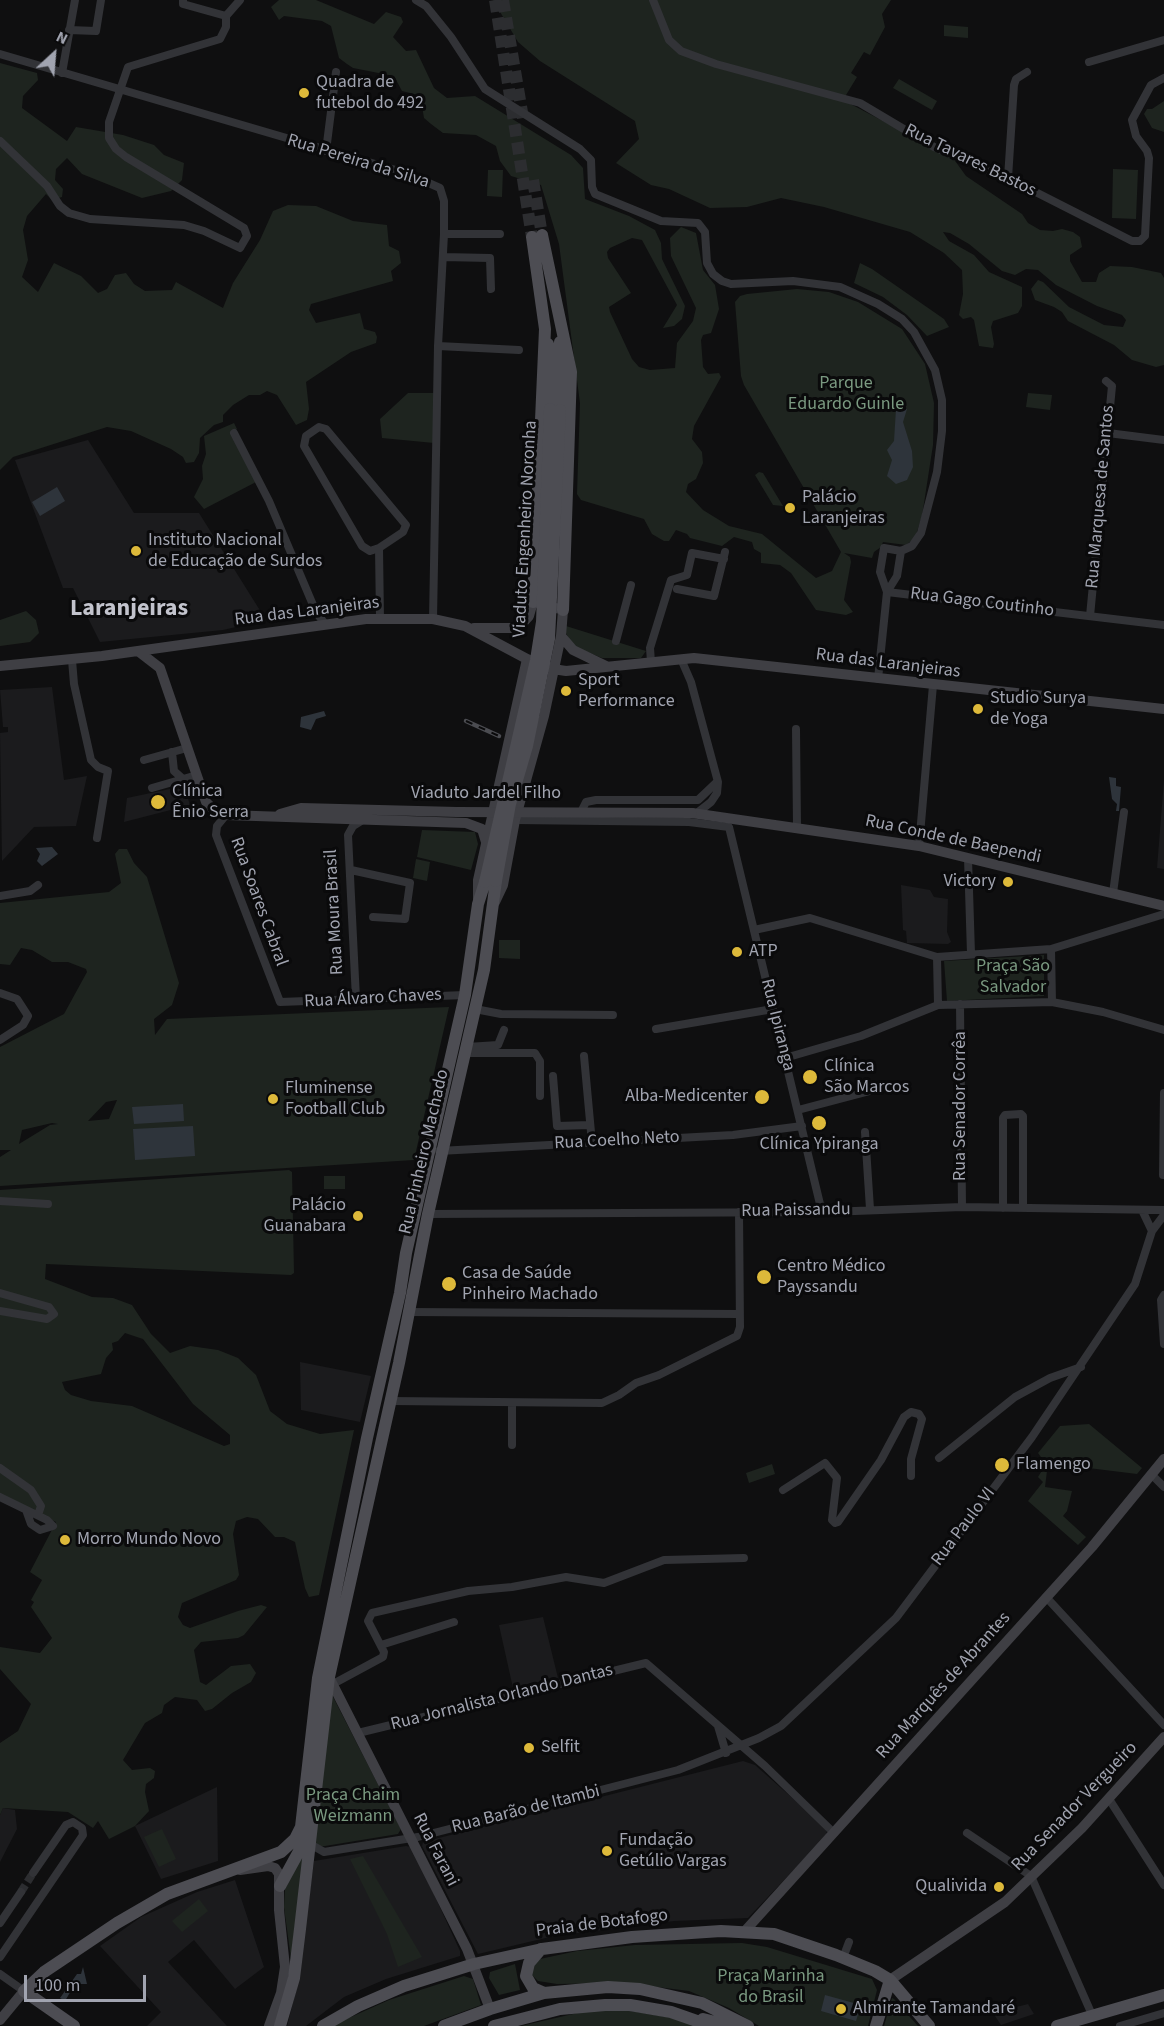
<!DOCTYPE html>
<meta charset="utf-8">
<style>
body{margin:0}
#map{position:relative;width:1164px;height:2026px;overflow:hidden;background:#0f0f10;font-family:"Source Sans 3",sans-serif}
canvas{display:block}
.north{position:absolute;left:24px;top:24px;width:60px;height:60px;-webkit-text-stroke:4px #0a0a0b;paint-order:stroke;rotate:26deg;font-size:16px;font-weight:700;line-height:24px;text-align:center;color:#a1a4b0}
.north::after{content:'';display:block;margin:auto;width:21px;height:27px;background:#a1a4b0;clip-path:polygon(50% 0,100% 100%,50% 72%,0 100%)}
.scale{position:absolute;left:24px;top:1975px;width:122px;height:27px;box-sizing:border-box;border:3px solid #a1a4b0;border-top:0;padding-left:8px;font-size:18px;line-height:21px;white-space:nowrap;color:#a1a4b0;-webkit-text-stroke:4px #0a0a0b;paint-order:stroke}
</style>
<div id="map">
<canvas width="1164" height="2026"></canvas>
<div class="north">N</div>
<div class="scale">100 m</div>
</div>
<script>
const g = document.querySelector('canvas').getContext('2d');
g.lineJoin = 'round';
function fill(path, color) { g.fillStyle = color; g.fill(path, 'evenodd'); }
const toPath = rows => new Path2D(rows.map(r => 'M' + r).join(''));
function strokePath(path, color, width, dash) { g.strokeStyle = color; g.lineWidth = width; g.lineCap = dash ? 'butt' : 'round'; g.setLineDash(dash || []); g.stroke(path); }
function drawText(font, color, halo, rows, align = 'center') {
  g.font = font + ' "Source Sans 3",sans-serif'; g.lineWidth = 6; g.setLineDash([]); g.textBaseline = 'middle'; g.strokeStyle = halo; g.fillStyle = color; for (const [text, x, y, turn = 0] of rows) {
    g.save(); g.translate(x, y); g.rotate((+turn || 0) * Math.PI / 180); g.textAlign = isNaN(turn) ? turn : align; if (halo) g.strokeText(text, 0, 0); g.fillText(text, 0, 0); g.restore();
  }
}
fill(toPath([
 [88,440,134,513,199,513,266,620,223,630,100,642,73,588,63,588,15,460],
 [52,687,64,780,87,776,76,826,34,827,2,861,0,733,8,732,8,727,3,727,0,690],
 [1164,780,1164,869,1157,868],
 [184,786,190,805,124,822,127,798],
 [901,885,930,890,934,897,948,899,947,932,951,942,948,944,907,943,906,931,903,930],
 [300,1362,371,1376,360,1422,301,1410],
 [543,1617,558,1678,513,1688,499,1625],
 [743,1761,755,1765,824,1826,827,1831,826,1836,748,1918,674,1921,554,1936,478,1954,422,1846,423,1842],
 [217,1787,218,1861,161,1879,135,1826],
 [3,1808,15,1810,17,1829,0,1862,0,1815],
 [406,1846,411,1847,420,1864,460,1951,460,1956,386,1979,344,1997,306,2026,287,2026,297,1987,314,1861],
 [235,1880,264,1967,235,1989,194,1940,168,1962,227,2026,147,2026,161,2012,100,1946,141,1917,197,1892],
 [1028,2004,1034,2014,1001,2025,993,2013]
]), '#1b1b1d');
fill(toPath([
 [279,0,316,0,374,24,386,12,401,17,403,22,393,37,406,51,416,50,434,88,447,98,475,96,571,155,583,168,585,199,629,216,655,230,661,243,662,259,685,306,682,319,674,326,663,328,677,305,642,240,632,238,610,248,607,252,608,258,631,293,609,307,610,312,632,359,639,367,650,370,675,368,677,343,693,321,696,308,671,256,670,238,681,227,696,233,703,270,715,285,719,309,711,333,703,335,701,340,703,367,708,374,719,373,721,377,694,426,692,439,702,452,703,463,696,479,688,484,686,492,703,510,729,526,762,534,816,578,832,571,841,552,744,385,741,376,735,302,740,296,747,294,797,289,829,292,858,302,902,329,925,364,934,403,933,445,922,516,915,538,906,545,883,542,881,547,874,552,872,558,844,553,850,557,851,562,844,600,853,612,846,615,816,610,791,573,780,565,761,563,761,553,754,549,752,542,734,537,722,546,690,538,687,534,676,530,669,541,664,541,652,534,644,519,581,500,577,494,580,403,559,244,541,185,511,176,500,161,496,146,476,135,443,133,431,124,424,118,421,100,414,94,402,91,394,76,353,68,347,64,339,58,331,26,322,21,284,16,279,20,271,7],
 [493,0,891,0,882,14,885,27,870,55,864,52,851,73,857,77,843,100,953,158,966,176,1022,214,1028,223,1040,230,1053,231,1062,229,1073,232,1080,237,1082,247,1070,255,1070,261,1082,282,1096,282,1099,273,1110,266,1132,267,1161,273,1164,278,1164,365,1156,367,1132,360,1114,345,1068,321,1062,312,1054,307,1035,300,1031,289,1038,280,1043,282,1069,307,1104,325,1123,327,1126,320,1122,315,1097,306,1056,285,1038,270,1026,269,1015,275,1002,271,969,244,950,233,943,232,949,241,974,255,989,272,1022,287,1022,306,1018,313,993,321,991,327,994,344,993,348,979,346,974,320,971,317,963,319,959,315,963,294,962,270,944,253,910,232,824,207,781,198,747,207,710,208,669,189,651,185,616,163,639,139,635,121,540,61,518,42],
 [944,25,968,27,968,38,944,36],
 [0,63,37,73,38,80,23,96,22,108,67,141,76,127,123,135,154,145,164,155,184,163,182,180,171,191,142,198,82,174,67,158,56,169,55,180,63,189,62,197,52,200,46,194,27,216,23,230,28,260,22,277,38,292,54,263,81,276,98,293,107,289,115,275,126,273,134,284,145,291,172,290,176,282,223,308,233,283,260,240,273,211,288,205,316,206,353,221,387,225,389,246,399,251,401,263,391,271,393,281,311,304,309,310,316,323,360,313,364,329,375,332,377,337,376,343,351,352,306,382,309,409,307,420,296,425,277,395,267,391,260,395,249,395,233,405,223,415,223,422,214,425,200,438,199,453,194,462,186,463,183,457,171,449,131,431,107,427,13,457,0,470],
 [899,79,937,101,932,110,893,88],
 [1164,101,1164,132,1152,128,1144,114,1147,109,1152,109],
 [1113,169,1138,170,1136,219,1112,218],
 [488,170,503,170,502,197,487,196],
 [860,263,872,269,944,319,949,327,927,336,907,315,883,297,854,283],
 [408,393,435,393,434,443,382,438,380,419],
 [1028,393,1052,395,1050,410,1026,407],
 [234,423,237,429,232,432,256,482,204,509,194,497,203,479,202,466,206,454,204,436],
 [759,472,763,473,783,506,773,505,755,475],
 [26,611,36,620,39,633,30,642,0,646,0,620],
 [566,626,646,651,641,658,602,658,573,646,566,633],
 [422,830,475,832,478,844,471,870,417,857],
 [119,849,127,849,134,863,147,877,179,983,172,1005,154,1019,155,1035,167,1019,449,1007,414,1160,0,1186,0,1157,11,1150,0,1150,0,1047,64,1014,87,972,86,969,68,962,52,962,32,950,21,948,10,965,0,964,0,903,109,892,121,883,115,854],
 [117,1100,109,1119,88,1121,106,1102],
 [52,1123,58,1124,50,1125,19,1144,22,1130],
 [416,859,430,862,427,881,413,878],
 [499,940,520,940,520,959,499,958],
 [1044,955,1044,996,947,1001,944,961],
 [289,1170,292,1172,294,1273,291,1275,46,1264,45,1279,92,1297,113,1298,132,1305,151,1334,170,1353,190,1346,218,1350,238,1358,256,1375,270,1411,287,1424,320,1434,354,1430,319,1595,309,1597,305,1588,295,1542,284,1537,275,1537,258,1519,247,1517,236,1521,233,1534,239,1575,236,1580,182,1603,178,1617,183,1625,190,1628,238,1611,261,1605,267,1607,244,1635,238,1638,201,1642,194,1650,200,1682,206,1685,231,1666,250,1664,256,1673,251,1682,232,1693,212,1709,205,1711,197,1700,175,1697,164,1705,162,1713,145,1723,123,1760,132,1770,150,1768,155,1771,154,1778,146,1784,145,1792,149,1811,135,1826,109,1839,98,1821,93,1828,68,1812,3,1808,0,1815,0,1743,18,1731,31,1704,0,1669,0,1647,40,1653,52,1638,31,1607,34,1602,31,1600,42,1580,30,1572,56,1522,8,1498,0,1496,0,1190],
 [125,1333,143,1339,193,1404,230,1435,230,1444,224,1446,132,1406,91,1401,71,1395,65,1390,62,1382,101,1374,106,1358,113,1350,112,1343,118,1341],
 [324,1176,345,1176,345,1189,324,1189],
 [1089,1424,1142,1468,1137,1474,1048,1463,1045,1487,1072,1491,1067,1511,1063,1516,1086,1537,1078,1545,1028,1501,1043,1482,1038,1477,1046,1464,1038,1453,1060,1426],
 [772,1464,775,1474,749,1483,746,1473],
 [332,1695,401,1829,398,1834,319,1847,315,1844],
 [162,1829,176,1859,159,1867,144,1837],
 [305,1843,291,1959,284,1907,285,1889],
 [363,1856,422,1957,398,1967,387,1934,350,1859],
 [199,1899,208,1911,182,1932,172,1921],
 [742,1943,767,1947,872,1979,877,1990,868,2026,759,2026,729,2008,689,1991,625,1983,557,1984,538,1981,532,1975,532,1968,540,1959,577,1951,635,1945],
 [515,1964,520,1990,499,1995,489,1978,490,1972],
 [464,1976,473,1979,481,2005,424,2026,331,2026,389,2000],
 [892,1998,894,1999,918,2026,884,2026],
 [586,2011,631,2011,678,2019,696,2026,521,2026]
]), '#1e241f');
fill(toPath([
 [899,405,907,409,903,422,912,451,913,467,907,480,896,484,887,476,892,460,887,450,894,441,896,409],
 [57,487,65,501,40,516,32,502],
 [324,711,326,716,316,719,311,730,300,727,301,717],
 [1109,777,1116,778,1116,786,1121,787,1119,811,1116,811,1117,804,1112,799],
 [52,847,58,854,42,866,37,861,40,854,36,848],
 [183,1104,184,1121,134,1124,132,1107],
 [193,1126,195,1156,135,1160,133,1129],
 [83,1967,87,1984,75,1984,65,2001,60,1998,77,1974,81,1974],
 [825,1995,861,2005,856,2021,821,2011]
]), '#2e343b');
strokePath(toPath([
 [21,1892,33,1873]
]), '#2c2d30', 8, [8, 4]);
strokePath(toPath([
 [495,0,532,237],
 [503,0,523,118],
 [533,180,542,235]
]), '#2c2d30', 12, [12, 6]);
strokePath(toPath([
 [183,0,183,4,226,16,240,0],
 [416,0,426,6,451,37,485,89,580,149,591,160,592,187,595,194,661,221,698,223,705,232,707,263,713,274,722,281,731,284,793,281,840,287,878,304,902,319,914,332,935,370,942,400,942,431,937,472,921,533,912,546,901,551],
 [653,0,669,40,681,51,716,64,860,103,934,147,1008,178,1132,241,1140,241,1145,236,1149,158,1147,151,1136,136,1132,120,1151,85,1164,78],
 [69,30,96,31,101,0],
 [0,54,406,173,440,188,444,201,444,234,438,346,433,619],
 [1089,62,1164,40],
 [62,73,75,0],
 [0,141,47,186,60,206,69,213,90,219,184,225,204,231,240,248,247,236,244,228,126,157,116,149,109,138,109,122,128,67,220,39,226,27,226,16],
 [326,151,336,72],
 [1008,178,1014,85,1016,79,1027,72],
 [444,234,500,234],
 [443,257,490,258,491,289],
 [438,346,519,350],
 [234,433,269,501,316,612,325,624],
 [1108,433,1164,440],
 [379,548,403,532,406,525,326,429,319,427,306,436,304,446,362,546,370,551,379,548,380,619],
 [677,589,714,596,725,552],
 [887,592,1164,625],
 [1090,616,1112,386,1106,381],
 [616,641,631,585],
 [681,659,691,682,718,782,717,793,711,802,697,813],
 [72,660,74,684,91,760,98,767,108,771,97,838],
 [651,662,650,648,671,580,687,575,692,553,724,559],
 [878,679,887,592,897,576,901,551,884,548,880,572,887,592],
 [796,729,797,827],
 [172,752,174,771,183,779],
 [144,760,187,748],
 [152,788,197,775],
 [580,814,586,802,596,800,698,800,717,782],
 [226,815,217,826,216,835,280,1002,465,995],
 [515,820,689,822,729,827,820,1204,828,1212],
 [919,846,933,685],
 [968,858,971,954],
 [351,870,410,883,405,919,373,917],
 [1113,893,1124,812],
 [0,896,30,891,38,885],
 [754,930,810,918,937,957,1051,949,1164,914],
 [1051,949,1052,1002],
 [937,957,938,1005],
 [0,993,17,999,28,1016,23,1025,0,1040],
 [356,999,348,835,353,826,361,821],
 [960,1004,962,1207],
 [475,1009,501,1014,613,1015],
 [656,1029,773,1009],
 [467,1047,498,1045,504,1030],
 [465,1053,535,1053,540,1061,540,1096],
 [584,1056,592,1143],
 [785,1058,861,1036,938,1005,1052,1002,1103,1012,1164,1030],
 [553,1076,557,1126,590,1125],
 [798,1110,870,1091],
 [865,1132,870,1209],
 [439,1151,733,1135,802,1126],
 [1163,1175,1164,1093],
 [0,1201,48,1204],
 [1003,1208,1003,1118,1005,1115,1021,1114,1023,1116,1023,1208],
 [1142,1210,1152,1231],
 [428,1214,828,1212,962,1207,1164,1210],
 [0,1293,49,1307,54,1314,47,1319,0,1311],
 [1164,1295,1161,1300,1164,1344],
 [409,1312,739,1314],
 [390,1401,602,1403,619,1395,636,1383,659,1375,737,1336,740,1327,739,1212],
 [512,1445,512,1403],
 [939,1458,1015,1397,1050,1378,1081,1367],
 [0,1468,31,1490,41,1506,38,1515],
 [1151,1474,1164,1487],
 [783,1490,825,1463,837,1478,832,1520,835,1523,838,1522,881,1460,904,1417,911,1412,919,1414,922,1419,911,1459,911,1476],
 [0,1497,47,1520,53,1526,40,1530,31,1524,26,1510],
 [1046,1597,1164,1725],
 [381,1645,454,1622],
 [333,1684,383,1657,384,1652,368,1621,372,1613,468,1591,512,1587,566,1577,604,1583,664,1560,744,1558],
 [718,1726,726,1753],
 [358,1733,646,1663,765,1766,834,1833],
 [1109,1799,1164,1885],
 [967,1833,1031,1876,1093,2017],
 [310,1844,324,1852,418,1837,678,1770,759,1738,781,1726,896,1618,1032,1437,1135,1284,1152,1231,1164,1215],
 [0,1923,21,1892],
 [0,1957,83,1835,82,1828,73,1822,66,1825,33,1873],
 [843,1958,849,1942],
 [0,1974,24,1991],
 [1120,2026,1164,2013]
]), '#323337', 8);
strokePath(toPath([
 [474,628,518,628,529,616,533,602,541,604],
 [561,636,573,650,606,666],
 [138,651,160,668,206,802,214,810,226,815,466,823,482,829,486,842],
 [0,666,102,656,366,619,433,619,465,626,527,659,553,669,566,671,694,658,1164,709],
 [692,813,919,846,1164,906],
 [280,814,301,808,457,812],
 [478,899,478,880,527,659],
 [495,902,503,885,515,820,544,716,561,636,563,610,556,608],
 [329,1677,467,1949,490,2009],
 [240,1870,268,1866,275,1868,279,1874,279,1910,285,1967,281,1993,269,2026],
 [744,1932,1092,1547,1164,1459],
 [890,1980,1005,1902,1082,1828,1164,1737],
 [0,2020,24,1991]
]), '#3f3f44', 10);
strokePath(toPath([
 [542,235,571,372,563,610],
 [532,237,545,329,533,602],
 [548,344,551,364,550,409],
 [560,410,560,342],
 [280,1886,309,1833],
 [541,1949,529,1963,526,1976,533,1988,544,1993],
 [703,2019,731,2026],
 [74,2026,24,1991,44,1972,117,1923,167,1894,281,1852,295,1839,301,1827,318,1678,367,1438,400,1293,406,1253,465,995,478,904,485,882],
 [280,2026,294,1978,300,1929,329,1677,399,1363,428,1214,484,970,496,881],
 [323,2026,358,2006,404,1986,474,1964,542,1949,632,1937,721,1931,774,1934,836,1955,875,1971,890,1980,929,2026],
 [444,2026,490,2009,544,1993,608,1987,640,1989,702,2003,748,2026],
 [494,2026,560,2009,605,2005,630,2005,671,2012,711,2026],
 [876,2026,890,1980],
 [1057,2026,1164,1995]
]), '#4d4d53', 12);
const rail = toPath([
 [466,721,499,736]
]);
strokePath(rail, '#4b4c51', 4.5);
strokePath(rail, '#0a0a0b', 2, [7]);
strokePath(toPath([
 [457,812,692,813]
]), '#3f3f44', 10);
strokePath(toPath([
 [496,881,510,804,527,746,549,639,560,410],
 [485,882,536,660,542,622,550,409]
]), '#4d4d53', 12);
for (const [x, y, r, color] of [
 [304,93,6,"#ddb93a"],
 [790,508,6,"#ddb93a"],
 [136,551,6,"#ddb93a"],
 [566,691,6,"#ddb93a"],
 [978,709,6,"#ddb93a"],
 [158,802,8,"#ddb93a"],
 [1008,882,6,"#ddb93a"],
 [737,952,6,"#ddb93a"],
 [810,1077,8,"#ddb93a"],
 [762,1097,8,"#ddb93a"],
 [273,1099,6,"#ddb93a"],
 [819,1123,8,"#ddb93a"],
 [358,1216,6,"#ddb93a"],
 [764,1277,8,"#ddb93a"],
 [449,1284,8,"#ddb93a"],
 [1002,1465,8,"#ddb93a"],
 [65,1540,6,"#ddb93a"],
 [529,1748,6,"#ddb93a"],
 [607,1851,6,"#ddb93a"],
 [999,1887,6,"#ddb93a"],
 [841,2009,6,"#ddb93a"]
]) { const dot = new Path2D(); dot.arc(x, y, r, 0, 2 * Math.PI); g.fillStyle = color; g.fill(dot); strokePath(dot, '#0a0a0b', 2); }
drawText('18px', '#a1a4b0', '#0a0a0b', [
 ["Quadra de",316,83],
 ["futebol do 492",316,104],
 ["Palácio",802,498],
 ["Laranjeiras",802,519],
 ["Instituto Nacional",148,541],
 ["de Educação de Surdos",148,562],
 ["Sport",578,681],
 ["Performance",578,702],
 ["Studio Surya",990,699],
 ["de Yoga",990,720],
 ["Clínica",172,792],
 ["Ênio Serra",172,813],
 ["Victory",996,882,"right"],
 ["ATP",749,952],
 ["Clínica",824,1067],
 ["São Marcos",824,1088],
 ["Fluminense",285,1089],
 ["Football Club",285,1110],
 ["Alba-Medicenter",748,1097,"right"],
 ["Clínica Ypiranga",819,1145,"center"],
 ["Palácio",346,1206,"right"],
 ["Guanabara",346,1227,"right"],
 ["Centro Médico",777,1267],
 ["Payssandu",777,1288],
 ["Casa de Saúde",462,1274],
 ["Pinheiro Machado",462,1295],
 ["Flamengo",1016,1465],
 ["Morro Mundo Novo",77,1540],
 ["Selfit",541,1748],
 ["Fundação",619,1841],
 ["Getúlio Vargas",619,1862],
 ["Qualivida",987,1887,"right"],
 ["Almirante Tamandaré",853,2009]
], 'left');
drawText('18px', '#a1a4b0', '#0a0a0b', [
 ["Rua Tavares Bastos",970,161,26],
 ["Rua Pereira da Silva",358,162,17],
 ["Rua Marquesa de Santos",1101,497,-85],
 ["Viaduto Engenheiro Noronha",526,529,-87],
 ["Rua Gago Coutinho",982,603,7],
 ["Rua das Laranjeiras",307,612,-7],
 ["Rua das Laranjeiras",888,664,7],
 ["Viaduto Jardel Filho",486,794],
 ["Rua Conde de Baependi",953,840,12],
 ["Rua Soares Cabral",258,902,70],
 ["Rua Moura Brasil",335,912,-93],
 ["Rua Álvaro Chaves",373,999,-3],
 ["Rua Ipiranga",777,1025,76],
 ["Rua Senador Corrêa",961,1106,-90],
 ["Rua Coelho Neto",617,1141,-3],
 ["Rua Pinheiro Machado",425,1152,-77],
 ["Rua Paissandu",796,1211,-1],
 ["Rua Paulo VI",964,1527,-53],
 ["Rua Marquês de Abrantes",944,1686,-48],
 ["Rua Jornalista Orlando Dantas",502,1698,-14],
 ["Rua Senador Vergueiro",1075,1807,-46],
 ["Rua Barão de Itambi",526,1810,-14],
 ["Rua Farani",435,1850,63],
 ["Praia de Botafogo",602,1924,-7]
]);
drawText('18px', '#7a9980', '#0a0a0b', [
 ["Parque",846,384],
 ["Eduardo Guinle",846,405],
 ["Praça São",1013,967],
 ["Salvador",1013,988],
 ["Praça Chaim",353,1796],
 ["Weizmann",353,1817],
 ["Praça Marinha",771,1977],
 ["do Brasil",771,1998]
]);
drawText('bold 24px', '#c2c3cc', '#0a0a0b', [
 ["Laranjeiras",129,610]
]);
</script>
